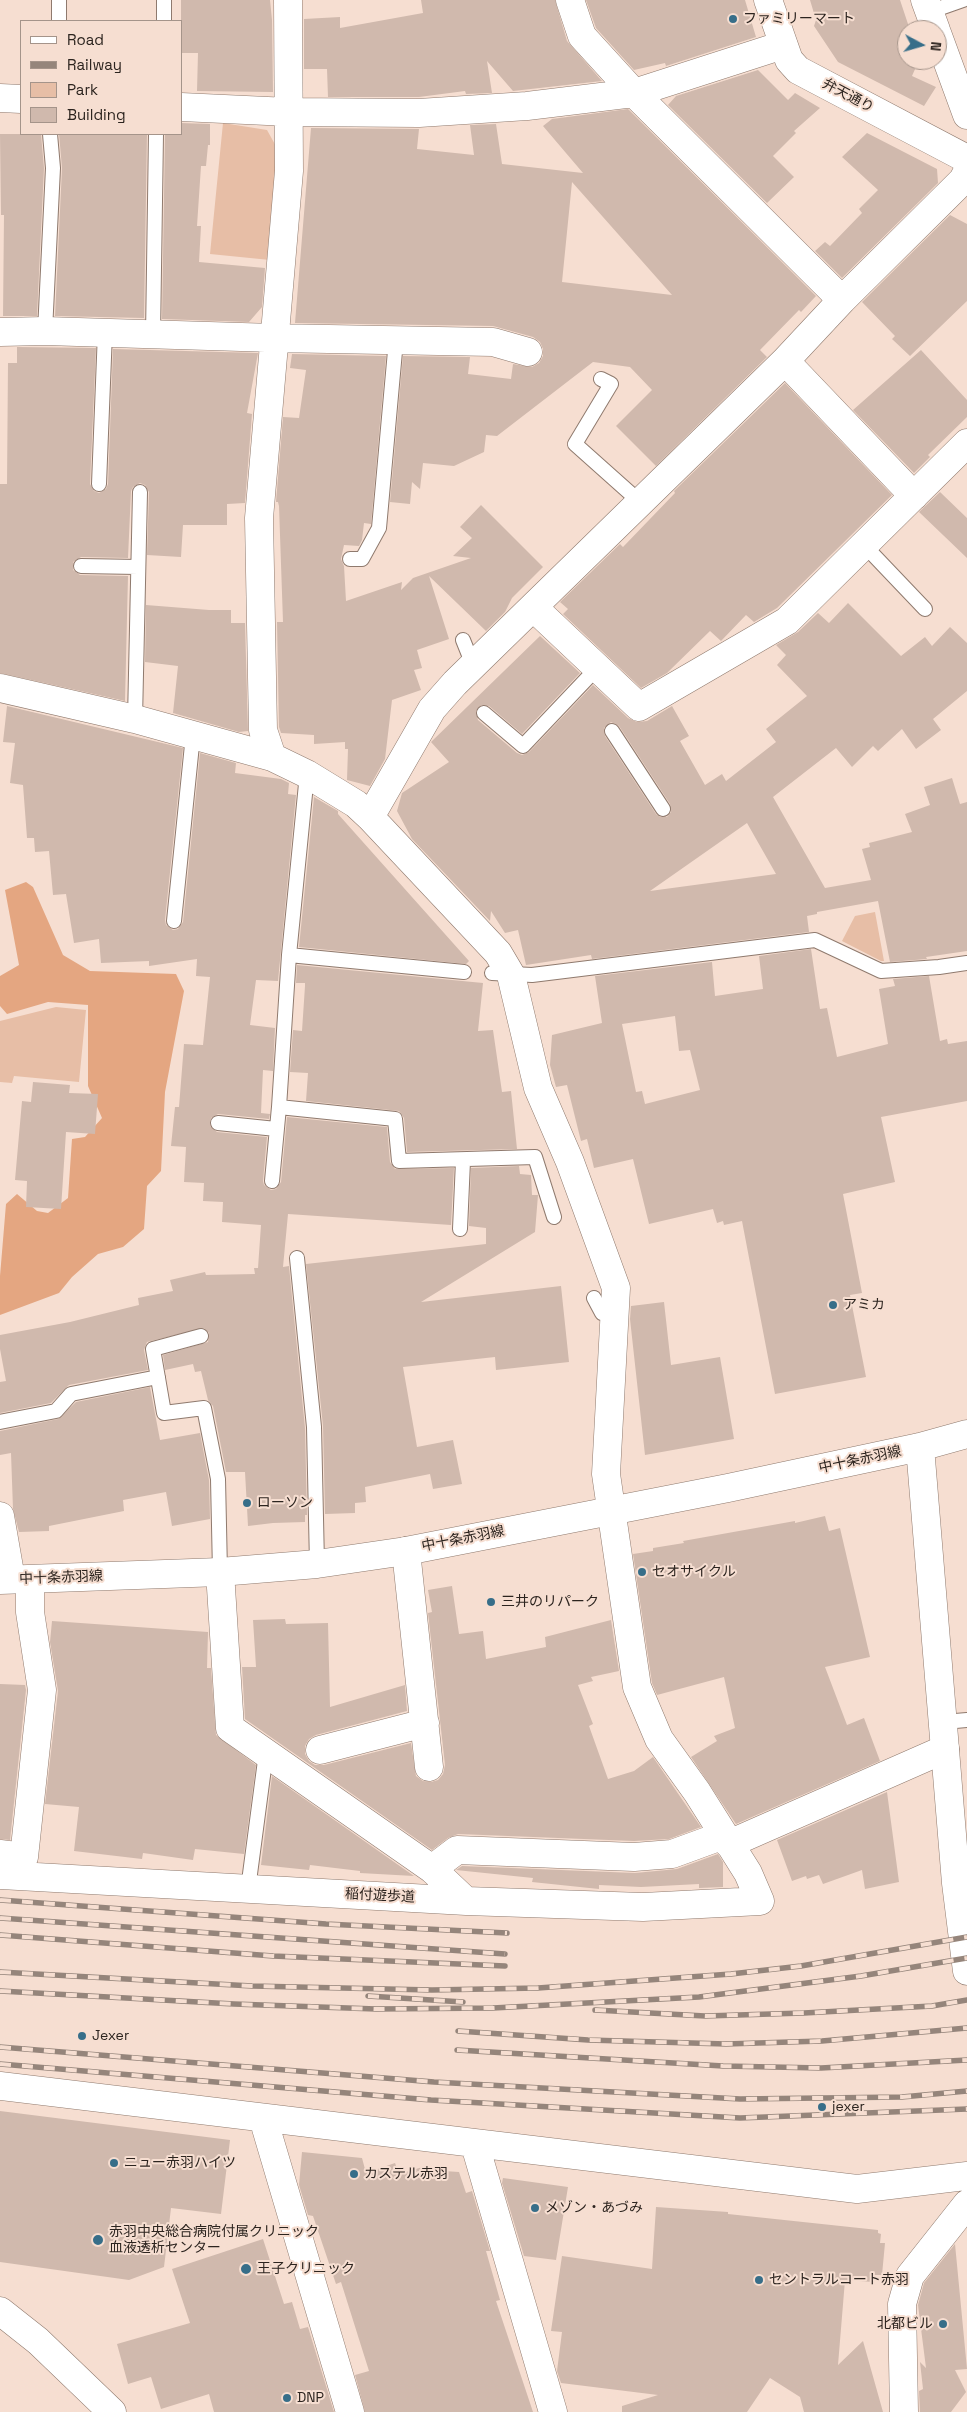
<!DOCTYPE html>
<meta charset="utf-8">
<style>
body{margin:0}
#map{position:relative;width:967px;height:2412px;overflow:hidden;background:#f6ded1;font-family:"Space Grotesk",sans-serif}
canvas{display:block}
.legend{position:absolute;left:20px;top:20px;width:162px;height:115px;box-sizing:border-box;background:#f6ded1;border:1px solid #a5948a;margin:0;padding:6px 9px;list-style:none;font-size:15px;color:#2c241f}
.legend li{display:flex;align-items:center;gap:10px;height:25px}
.legend b{width:25px;border:1px solid #a5948a}
.north{position:absolute;left:897px;top:20px;width:50px;height:50px;box-sizing:border-box;background:#f6ded1;border:1px solid #a5948a;border-radius:50%;rotate:96deg;font-size:14px;font-weight:700;line-height:20px;text-align:center;color:#2c241f}
.north::after{content:'';display:block;margin:auto;width:18px;height:22px;background:#376e89;clip-path:polygon(50% 0,100% 100%,50% 72%,0 100%)}
</style>
<div id="map">
<canvas width="967" height="2412"></canvas>
<ul class="legend">
<li><b style="height:6px;background:#fff"></b>Road</li>
<li><b style="height:6px;background:#95857b"></b>Railway</li>
<li><b style="height:14px;background:#e7bea6"></b>Park</li>
<li><b style="height:14px;background:#d0b9ad"></b>Building</li>
</ul>
<div class="north">N</div>
</div>
<script>
const g = document.querySelector('canvas').getContext('2d');
g.lineJoin = 'round';
function fill(path, color) { g.fillStyle = color; g.fill(path, 'evenodd'); }
const toPath = rows => new Path2D(rows.map(r => 'M' + r).join(''));
function strokePath(path, color, width, dash) { g.strokeStyle = color; g.lineWidth = width; g.lineCap = dash ? 'butt' : 'round'; g.setLineDash(dash || []); g.stroke(path); }
function drawText(font, color, halo, rows, align = 'center') {
  g.font = font + ' "Space Grotesk","Noto Sans JP",sans-serif'; g.lineWidth = 4; g.setLineDash([]); g.textBaseline = 'middle'; g.strokeStyle = halo; g.fillStyle = color; for (const [text, x, y, turn = 0] of rows) {
    g.save(); g.translate(x, y); g.rotate((+turn || 0) * Math.PI / 180); g.textAlign = isNaN(turn) ? turn : align; if (halo) g.strokeText(text, 0, 0); g.fillText(text, 0, 0); g.restore();
  }
}
fill(toPath([
 [223,123,267,130,277,148,270,260,210,254],
 [875,912,884,961,881,961,842,941,855,916],
 [56,1007,86,1010,79,1082,14,1076,12,1083,0,1082,0,1021]
]), '#e7bea6');
fill(toPath([
 [26,882,33,887,63,955,90,971,176,974,184,991,165,1092,161,1171,147,1186,144,1229,123,1247,98,1254,72,1277,59,1293,0,1315,0,1276,6,1204,17,1194,37,1211,48,1213,68,1198,72,1139,85,1137,102,1118,88,1086,88,1005,48,1002,7,1014,0,1006,0,976,19,965,5,890]
]), '#e4a681');
fill(toPath([
 [181,0,270,0,272,20,273,92,197,91,198,53,181,53],
 [421,0,555,0,567,41,602,81,513,91,487,61,492,93,466,94,465,91,419,97,328,97,327,69,304,69,304,19,340,17,340,28,423,13],
 [586,0,745,0,756,37,666,66,665,63,634,70,596,28],
 [810,0,900,0,910,30,907,30,907,60,919,60,912,76,936,87,924,106,838,62,814,26,816,20],
 [758,70,788,100,795,93,820,108,794,131,796,133,773,156,794,177,767,203,668,105,676,96],
 [628,109,816,296,801,312,799,310,760,350,767,357,656,466,616,426,652,390,630,367,593,362,497,436,486,435,484,452,454,466,423,463,420,489,412,482,410,504,390,502,403,356,470,357,468,374,511,379,513,364,532,367,539,363,543,356,543,349,540,342,533,337,493,326,295,323,311,128,419,129,417,149,474,155,470,125,496,124,502,164,583,173,543,126,552,119],
 [572,182,672,295,562,282],
 [181,123,210,124,210,145,208,145,206,166,201,166,197,226,201,226,199,262,265,268,262,307,249,322,162,319,165,134,181,134],
 [867,133,937,169,938,183,842,278,815,251,825,242,830,246,862,213,859,209,878,190,842,157],
 [0,134,41,134,44,168,37,316,3,316,4,215,1,215],
 [59,134,147,134,144,318,55,316,62,168],
 [950,215,967,224,967,301,910,356,892,339,895,336,862,302],
 [17,347,96,348,90,484,94,491,99,493,106,489,108,484,113,349,258,353,247,413,252,414,245,503,227,504,227,525,183,525,181,557,147,555,149,492,145,485,140,483,133,487,131,491,128,558,81,557,73,562,73,570,80,575,128,576,125,701,0,673,0,484,7,484,8,363,17,363],
 [921,350,967,400,967,417,928,455,930,457,914,473,853,410],
 [292,354,386,356,371,524,364,523,362,540,359,546,344,545,341,559,344,566,346,601,402,582,401,590,413,578,471,558,453,556,472,538,460,527,481,505,543,567,512,598,505,612,486,631,429,576,449,639,417,650,422,668,414,670,421,690,392,700,385,759,370,786,347,780,348,749,345,749,345,742,314,744,314,735,281,733,279,727,277,622,283,622,279,506,278,502,276,502,283,417,299,418,306,370,290,368],
 [785,383,892,495,777,608,754,622,746,615,721,641,710,631,667,673,641,688,563,614,568,609,560,602,620,544,623,547,675,493,674,491],
 [940,492,967,518,967,558,919,512],
 [848,603,901,656,925,637,932,646,950,627,967,643,967,691,933,719,941,730,916,749,902,729,878,751,873,746,852,767,836,748,773,797,825,888,871,880,862,849,870,847,869,843,912,832,905,814,930,805,924,787,952,778,960,804,967,802,967,951,926,957,927,959,890,962,878,901,817,912,817,914,807,916,809,932,592,959,591,955,526,965,518,930,505,933,491,911,490,921,412,839,397,811,402,793,449,762,431,742,540,636,580,673,522,734,489,706,481,705,476,711,478,720,517,753,522,755,529,752,593,685,628,718,637,722,647,721,672,706,689,736,680,741,705,785,722,774,726,781,776,742,766,729,807,696,777,665,786,655,776,645,798,632,818,613,829,623],
 [611,722,619,726,670,804,671,812,667,817,660,817,656,814,605,736,604,728],
 [747,823,776,874,650,891],
 [146,605,209,610,231,610,231,623,245,623,248,731,239,732,173,713,178,666,145,662],
 [7,706,183,748,165,920,166,925,173,930,178,929,183,922,200,753,236,763,235,773,281,779,289,783,288,794,296,795,278,981,256,980,250,1025,275,1028,273,1071,263,1070,261,1113,270,1114,269,1119,218,1114,211,1118,210,1126,217,1132,267,1137,263,1181,264,1185,271,1190,276,1189,281,1182,287,1117,387,1127,390,1162,395,1169,454,1168,451,1225,288,1214,283,1267,289,1266,305,1428,307,1515,305,1515,305,1522,273,1523,248,1526,245,1472,226,1472,213,1406,208,1400,201,1371,195,1372,193,1364,165,1370,163,1355,208,1342,209,1333,204,1328,147,1342,144,1350,148,1370,69,1385,51,1403,0,1413,0,1382,6,1381,0,1349,0,1335,70,1322,139,1305,138,1298,173,1291,170,1280,205,1272,206,1275,255,1274,254,1268,258,1268,261,1225,222,1222,223,1202,203,1201,204,1183,184,1182,186,1147,171,1146,175,1107,179,1107,184,1044,203,1045,210,977,196,976,197,959,149,966,149,961,101,963,99,939,74,943,66,894,53,895,49,851,35,852,34,838,27,838,23,785,10,783,15,743,3,742],
 [314,797,338,811,338,814,469,961,466,964,299,947],
 [811,949,820,1009,827,1008,837,1057,888,1044,879,989,895,986,893,979,929,976,940,1041,947,1039,948,1044,967,1041,967,1101,881,1117,895,1182,843,1194,862,1293,850,1295,866,1377,775,1394,742,1221,724,1225,723,1221,717,1223,713,1209,649,1224,633,1159,594,1168,587,1139,581,1141,567,1085,556,1087,550,1065,552,1035,602,1023,595,976,712,962,715,996,763,989,759,956],
 [675,1016,679,1051,690,1050,700,1090,645,1104,642,1091,636,1092,622,1024],
 [297,965,483,983,478,1031,493,1030,502,1092,511,1091,517,1149,407,1152,404,1118,399,1111,306,1101,308,1073,290,1072,293,1030,302,1031,305,986,305,983,296,983],
 [33,1082,70,1085,69,1093,98,1094,95,1134,66,1132,61,1209,26,1207,27,1181,15,1180,22,1101,31,1102],
 [519,1166,520,1174,531,1175,532,1195,538,1195,535,1232,421,1302,561,1286,569,1362,496,1370,495,1357,403,1367,417,1447,453,1440,462,1484,433,1489,430,1474,365,1487,366,1502,355,1503,355,1513,325,1514,323,1426,306,1264,486,1244,486,1228,469,1226,471,1168],
 [664,1302,671,1365,720,1357,734,1439,645,1455,630,1319,631,1306],
 [150,1387,160,1440,200,1433,209,1480,210,1519,172,1526,166,1492,123,1500,124,1511,49,1526,49,1531,19,1532,13,1509,11,1453,0,1455,0,1431,58,1419,76,1402],
 [825,1516,829,1531,840,1528,870,1657,825,1667,847,1725,864,1718,880,1761,736,1824,691,1757,717,1741,714,1736,735,1728,724,1677,657,1695,652,1683,633,1554,653,1551,653,1548,684,1543,683,1541,795,1521,795,1523],
 [452,1586,459,1634,483,1631,486,1659,546,1647,545,1637,611,1620,619,1671,591,1677,593,1681,578,1685,593,1724,589,1726,608,1779,634,1771,653,1757,701,1827,669,1839,634,1841,458,1834,448,1838,432,1850,245,1719,242,1667,256,1667,253,1620,285,1619,286,1624,328,1623,330,1707,405,1685,407,1711,316,1735,309,1739,305,1746,305,1754,309,1761,315,1765,324,1765,411,1743,416,1776,423,1781,431,1782,438,1780,443,1774,445,1765,428,1613,432,1612,428,1590],
 [52,1621,208,1632,207,1668,211,1668,216,1735,256,1765,244,1854,195,1849,193,1860,143,1853,142,1859,74,1851,79,1807,45,1804,58,1691,50,1642],
 [0,1684,25,1685,26,1690,10,1840,0,1839],
 [272,1776,414,1876,360,1873,360,1871,310,1865,309,1870,261,1865],
 [887,1792,899,1882,865,1889,862,1870,823,1884,819,1875,807,1879,806,1876,792,1881,777,1840],
 [718,1854,723,1862,723,1887,699,1888,699,1884,641,1887,599,1885,599,1889,532,1882,533,1878,456,1870,462,1866,635,1873,677,1869],
 [0,2111,230,2140,221,2214,171,2208,164,2267,129,2280,0,2262],
 [302,2152,362,2158,366,2173,395,2163,399,2174,426,2166,428,2170,459,2172,466,2193,472,2191,490,2251,486,2251,500,2300,496,2301,533,2412,365,2412,355,2375,369,2371,341,2282,336,2284,313,2216,308,2215,299,2185],
 [503,2178,568,2187,556,2260,524,2256,502,2183],
 [656,2207,728,2212,728,2214,878,2230,878,2233,881,2234,880,2243,885,2243,882,2275,874,2275,873,2282,845,2280,838,2365,863,2341,883,2412,804,2412,800,2397,770,2378,747,2412,622,2412,622,2406,658,2395,561,2383,557,2371,562,2332,551,2331,562,2256,652,2269],
 [263,2239,284,2304,292,2302,300,2329,308,2327,334,2412,214,2412,209,2394,161,2409,151,2377,128,2384,117,2344,190,2323,172,2269],
 [955,2244,967,2369,955,2370,966,2392,951,2412,920,2412,919,2391,923,2389,920,2362,926,2368,918,2305,924,2283]
]), '#d0b9ad');
const lane = toPath([
 [164,0,164,21],
 [929,12,963,0],
 [59,21,59,0],
 [45,331,53,168,50,134],
 [153,335,156,134],
 [601,379,611,384,575,444,640,502],
 [99,484,105,332],
 [864,545,925,609],
 [350,559,362,559,379,528,396,340],
 [81,566,138,567],
 [463,640,473,665],
 [484,713,523,746,597,668],
 [135,719,140,492],
 [612,731,663,809],
 [307,774,289,955,279,1107,395,1119,399,1161,535,1157,554,1217],
 [174,921,193,735],
 [289,955,464,972],
 [492,973,532,975,815,940,881,971,939,967,967,963],
 [218,1123,276,1129],
 [272,1181,279,1107],
 [460,1229,463,1161],
 [297,1258,314,1427,317,1564],
 [594,1298,602,1313,615,1312],
 [201,1336,153,1349,164,1413,204,1408,218,1479,220,1572],
 [0,1422,56,1411,71,1394,158,1377],
 [944,1722,967,1720],
 [248,1889,266,1753]
]);
const street = toPath([
 [570,0,582,36,634,93,842,300,963,180,967,172],
 [925,0,936,30],
 [937,33,967,115],
 [0,98,21,99],
 [181,107,289,112,419,113,527,106,634,93,783,45],
 [0,332,45,331,274,338,493,342,528,352],
 [785,361,914,496],
 [533,607,639,707,787,621,967,443],
 [0,688,135,719,272,757,307,774,356,804,370,817,498,953,511,975,538,1088,570,1162,616,1288,606,1474,637,1687,659,1739,697,1792,748,1873,760,1901,643,1907,466,1901,0,1875],
 [272,757,263,730,259,518,289,171,288,0],
 [370,817,432,709,455,683,785,361,842,300],
 [0,1516,11,1579],
 [406,1551,429,1767],
 [220,1572,230,1728,432,1869,466,1901],
 [320,1750,425,1723],
 [729,1844,945,1749],
 [0,1854,24,1857,42,1690,30,1612,30,1580],
 [432,1869,457,1850,634,1857,672,1854,724,1835],
 [0,2086,857,2189,967,2176],
 [263,2118,350,2412],
 [475,2145,553,2412],
 [904,2412,902,2304,910,2276,967,2204]
]);
const secondary = toPath([
 [768,0,789,60,798,70,967,159],
 [920,1447,956,1883,967,1971],
 [0,1580,220,1572,317,1564,406,1551,728,1488,920,1447,967,1434],
 [0,2311,38,2341,112,2412]
]);
strokePath(lane, '#8f7a6e', 16);
strokePath(street, '#8f7a6e', 29);
strokePath(secondary, '#8f7a6e', 29);
strokePath(lane, '#fff', 14);
strokePath(street, '#fff', 28);
strokePath(secondary, '#fff', 28);
const rail = toPath([
 [0,1900,326,1924,507,1933],
 [0,1918,505,1954],
 [0,1935,273,1956,505,1966],
 [0,1972,252,1986,432,1990,538,1988,731,1974,801,1966,967,1937],
 [0,1991,234,2004,376,2009,493,2008,699,1997,861,1976,967,1958],
 [368,1996,463,2002],
 [595,2010,705,2016,804,2013,932,2006,967,2000],
 [458,2031,588,2040,726,2044,822,2041,967,2028],
 [0,2047,434,2082,740,2099,902,2097,967,2091],
 [457,2050,723,2066,821,2068,967,2060],
 [0,2064,431,2100,740,2118,967,2109]
]);
strokePath(rail, '#95857b', 5.5);
strokePath(rail, '#f6ded1', 4, [11]);
for (const [x, y, r, color] of [
 [733,19,5,"#376e89"],
 [833,1305,5,"#376e89"],
 [247,1503,5,"#376e89"],
 [642,1572,5,"#376e89"],
 [491,1602,5,"#376e89"],
 [82,2036,5,"#376e89"],
 [822,2107,5,"#376e89"],
 [114,2163,5,"#376e89"],
 [354,2174,5,"#376e89"],
 [535,2208,5,"#376e89"],
 [98,2240,6,"#376e89"],
 [246,2269,6,"#376e89"],
 [759,2280,5,"#376e89"],
 [943,2324,5,"#376e89"],
 [287,2398,5,"#376e89"]
]) { const dot = new Path2D(); dot.arc(x, y, r, 0, 2 * Math.PI); g.fillStyle = color; g.fill(dot); strokePath(dot, '#f6ded1', 2); }
drawText('14px', '#2c241f', '#f6ded1', [
 ["ファミリーマート",743,19],
 ["アミカ",843,1305],
 ["ローソン",257,1503],
 ["セオサイクル",652,1572],
 ["三井のリパーク",501,1602],
 ["Jexer",92,2036],
 ["jexer",832,2107],
 ["ニュー赤羽ハイツ",124,2163],
 ["カステル赤羽",364,2174],
 ["メゾン・あづみ",545,2208],
 ["赤羽中央総合病院付属クリニック",109,2232],
 ["血液透析センター",109,2248],
 ["王子クリニック",257,2269],
 ["セントラルコート赤羽",769,2280],
 ["北都ビル",933,2324,"right"],
 ["DNP",297,2398]
], 'left');
drawText('14px', '#2c241f', '#f6ded1', [
 ["弁天通り",848,96,28],
 ["中十条赤羽線",860,1460,-12],
 ["中十条赤羽線",463,1539,-11],
 ["中十条赤羽線",61,1578,-2],
 ["稲付遊歩道",380,1896,3]
]);
</script>
